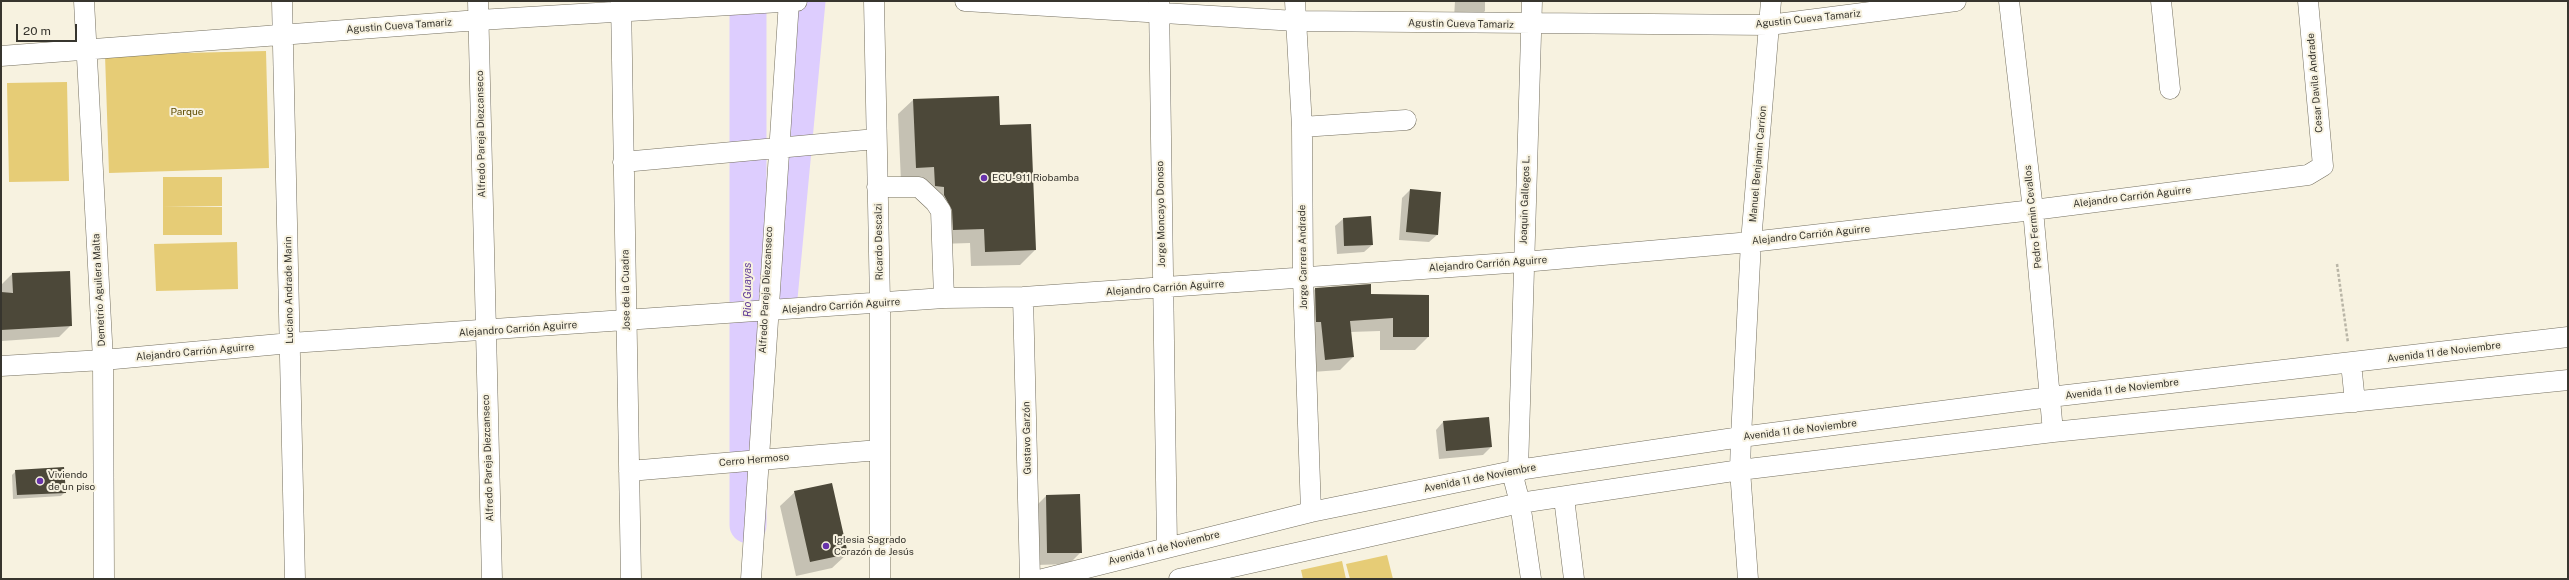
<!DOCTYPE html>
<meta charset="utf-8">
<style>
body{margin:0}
#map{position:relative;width:2569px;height:580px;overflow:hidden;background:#f7f2e0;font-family:"Public Sans",sans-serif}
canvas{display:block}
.frame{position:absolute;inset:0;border:2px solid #37352e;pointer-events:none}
.scale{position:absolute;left:16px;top:24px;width:61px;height:18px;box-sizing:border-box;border:2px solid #37352e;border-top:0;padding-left:5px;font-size:12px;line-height:14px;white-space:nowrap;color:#37352e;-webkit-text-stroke:3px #f7f2e0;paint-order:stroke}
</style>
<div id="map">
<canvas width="2569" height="580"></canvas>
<div class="frame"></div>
<div class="scale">20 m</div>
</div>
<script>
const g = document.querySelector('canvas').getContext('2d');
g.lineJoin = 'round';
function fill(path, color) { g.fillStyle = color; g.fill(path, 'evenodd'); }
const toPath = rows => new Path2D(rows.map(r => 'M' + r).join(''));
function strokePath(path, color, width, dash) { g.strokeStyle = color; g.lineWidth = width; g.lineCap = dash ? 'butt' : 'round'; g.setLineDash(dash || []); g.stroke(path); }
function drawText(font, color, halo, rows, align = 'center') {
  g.font = font + ' "Public Sans",sans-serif'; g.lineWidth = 4; g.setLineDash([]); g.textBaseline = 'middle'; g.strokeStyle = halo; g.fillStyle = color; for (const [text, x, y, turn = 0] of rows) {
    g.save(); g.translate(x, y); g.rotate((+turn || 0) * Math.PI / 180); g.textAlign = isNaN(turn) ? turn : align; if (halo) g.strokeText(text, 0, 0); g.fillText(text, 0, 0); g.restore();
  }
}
fill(toPath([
 [266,51,269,168,109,173,105,55],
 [67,82,69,181,9,182,7,83],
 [163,177,222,177,222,206,163,206],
 [163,206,222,207,222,235,163,235],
 [237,242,238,289,156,291,154,244],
 [1387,555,1393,579,1350,579,1346,564],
 [1342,561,1346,579,1303,579,1301,570]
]), '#e6cc76');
fill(toPath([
 [1455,1,1485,1,1485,11,1477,19,1454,18],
 [913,100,999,126,1035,250,1020,265,971,266,970,243,939,244,930,210,901,182,898,114],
 [1410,190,1437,235,1429,242,1399,240,1402,198],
 [1343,219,1372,245,1364,252,1337,254,1335,226],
 [12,274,71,325,59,337,2,341,1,285],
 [1315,289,1370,295,1428,337,1415,350,1380,350,1380,331,1350,332,1353,357,1340,370,1312,372,1302,302],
 [1443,422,1491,447,1483,455,1439,459,1436,430],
 [16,471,65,492,61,496,13,499,12,475],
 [795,492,847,554,832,568,796,576,780,506],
 [1046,496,1079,496,1081,552,1069,564,1036,565,1034,508]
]), '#0003');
strokePath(toPath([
 [748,1,748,525],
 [779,298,807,1]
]), '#ddcdfe', 37);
fill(toPath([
 [999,96,1000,125,1031,124,1036,250,985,252,984,229,953,230,952,210,944,195,944,187,935,186,934,167,916,168,913,99],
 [1410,189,1441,192,1438,235,1406,232],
 [1371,216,1373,245,1344,246,1343,218],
 [70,271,72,326,1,330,1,292,13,293,12,273],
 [1371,284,1371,294,1429,295,1429,337,1393,337,1393,318,1350,321,1354,357,1325,360,1321,322,1316,322,1315,288],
 [1489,417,1492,447,1446,451,1443,421],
 [64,467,66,493,17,495,15,470],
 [832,483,848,554,810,562,794,491],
 [1080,494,1082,553,1047,553,1046,495]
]), '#4c4839');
const minor = toPath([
 [84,1,103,360,104,579],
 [282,1,295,579],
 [478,1,492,579],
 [621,1,631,579],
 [874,1,880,303,880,579],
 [965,1,1296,21,1769,25,1956,1],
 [1159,1,1167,547],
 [1295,1,1302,127,1303,278,1311,512],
 [2009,1,2033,210,2053,432],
 [2161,1,2170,89],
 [1,56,479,20,797,1],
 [1302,127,1406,120],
 [623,162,876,139],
 [877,187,919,187,935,202,941,211,944,298],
 [1023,297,1030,579],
 [2351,363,2355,402],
 [1,366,103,360,291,343,944,298,1023,297,1523,262,1751,242,2033,210,2308,175,2323,166,2308,1],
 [629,471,879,450],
 [1564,498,1574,579],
 [751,579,789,1],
 [1043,579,1311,512,1518,470,1741,437,2050,397,2568,337],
 [1179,579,1520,503,1740,470,2053,432,2568,380],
 [1531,579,1520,503,1514,480,1518,470,1532,1],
 [1748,579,1740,470,1741,437,1751,242,1771,1]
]);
strokePath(minor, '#757060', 21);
strokePath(toPath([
 [2337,264,2348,343]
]), '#bab6a7', 2.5, [3, 2]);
strokePath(minor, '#fff', 20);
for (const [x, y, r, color] of [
 [984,178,4,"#6833aa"],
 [40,481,4,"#6833aa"],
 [826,546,4,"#6833aa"]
]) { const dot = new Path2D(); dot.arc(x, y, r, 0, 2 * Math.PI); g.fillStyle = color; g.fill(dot); strokePath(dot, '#f7f2e0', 1.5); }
drawText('10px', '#37352e', '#f7f2e0', [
 ["Agustin Cueva Tamariz",1808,19,-6],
 ["Agustin Cueva Tamariz",1461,24,1],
 ["Agustin Cueva Tamariz",399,26,-4],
 ["Cesar Davila Andrade",2315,83,-95],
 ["Alfredo Pareja Diezcanseco",481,134,-91],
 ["Manuel Benjamin Carrion",1758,164,-85],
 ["Alejandro Carrión Aguirre",2132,197,-7],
 ["Joaquin Gallegos L.",1525,200,-88],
 ["Jorge Moncayo Donoso",1161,214,-91],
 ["Pedro Fermin Cevallos",2033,217,-96],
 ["Alejandro Carrión Aguirre",1811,235,-6],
 ["Ricardo Descalzi",879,242,-91],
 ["Jorge Carrera Andrade",1303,257,-91],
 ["Alejandro Carrión Aguirre",1488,264,-4],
 ["Alejandro Carrión Aguirre",1165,288,-4],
 ["Demetrio Aguilera Malta",99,290,-93],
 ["Luciano Andrade Marin",289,290,-91],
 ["Jose de la Cuadra",626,290,-91],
 ["Alfredo Pareja Diezcanseco",766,290,-87],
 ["Alejandro Carrión Aguirre",841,306,-4],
 ["Alejandro Carrión Aguirre",518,329,-4],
 ["Alejandro Carrión Aguirre",195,352,-5],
 ["Avenida 11 de Noviembre",2444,352,-7],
 ["Avenida 11 de Noviembre",2122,389,-7],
 ["Avenida 11 de Noviembre",1800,430,-7],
 ["Gustavo Garzón",1027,438,-91],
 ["Alfredo Pareja Diezcanseco",488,458,-92],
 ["Cerro Hermoso",754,460,-5],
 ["Avenida 11 de Noviembre",1480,478,-11],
 ["Avenida 11 de Noviembre",1164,548,-14]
]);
drawText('10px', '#5d4a00', '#f7f2e0', [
 ["Parque",187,112]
]);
drawText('10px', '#37352e', '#f7f2e0', [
 ["ECU-911 Riobamba",992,178],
 ["Viviendo",48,475],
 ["de un piso",48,487],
 ["Iglesia Sagrado",834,540],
 ["Corazón de Jesús",834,552]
], 'left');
drawText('italic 11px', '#623d98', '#f7f2e0', [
 ["Rio Guayas",748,290,-90]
]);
</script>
